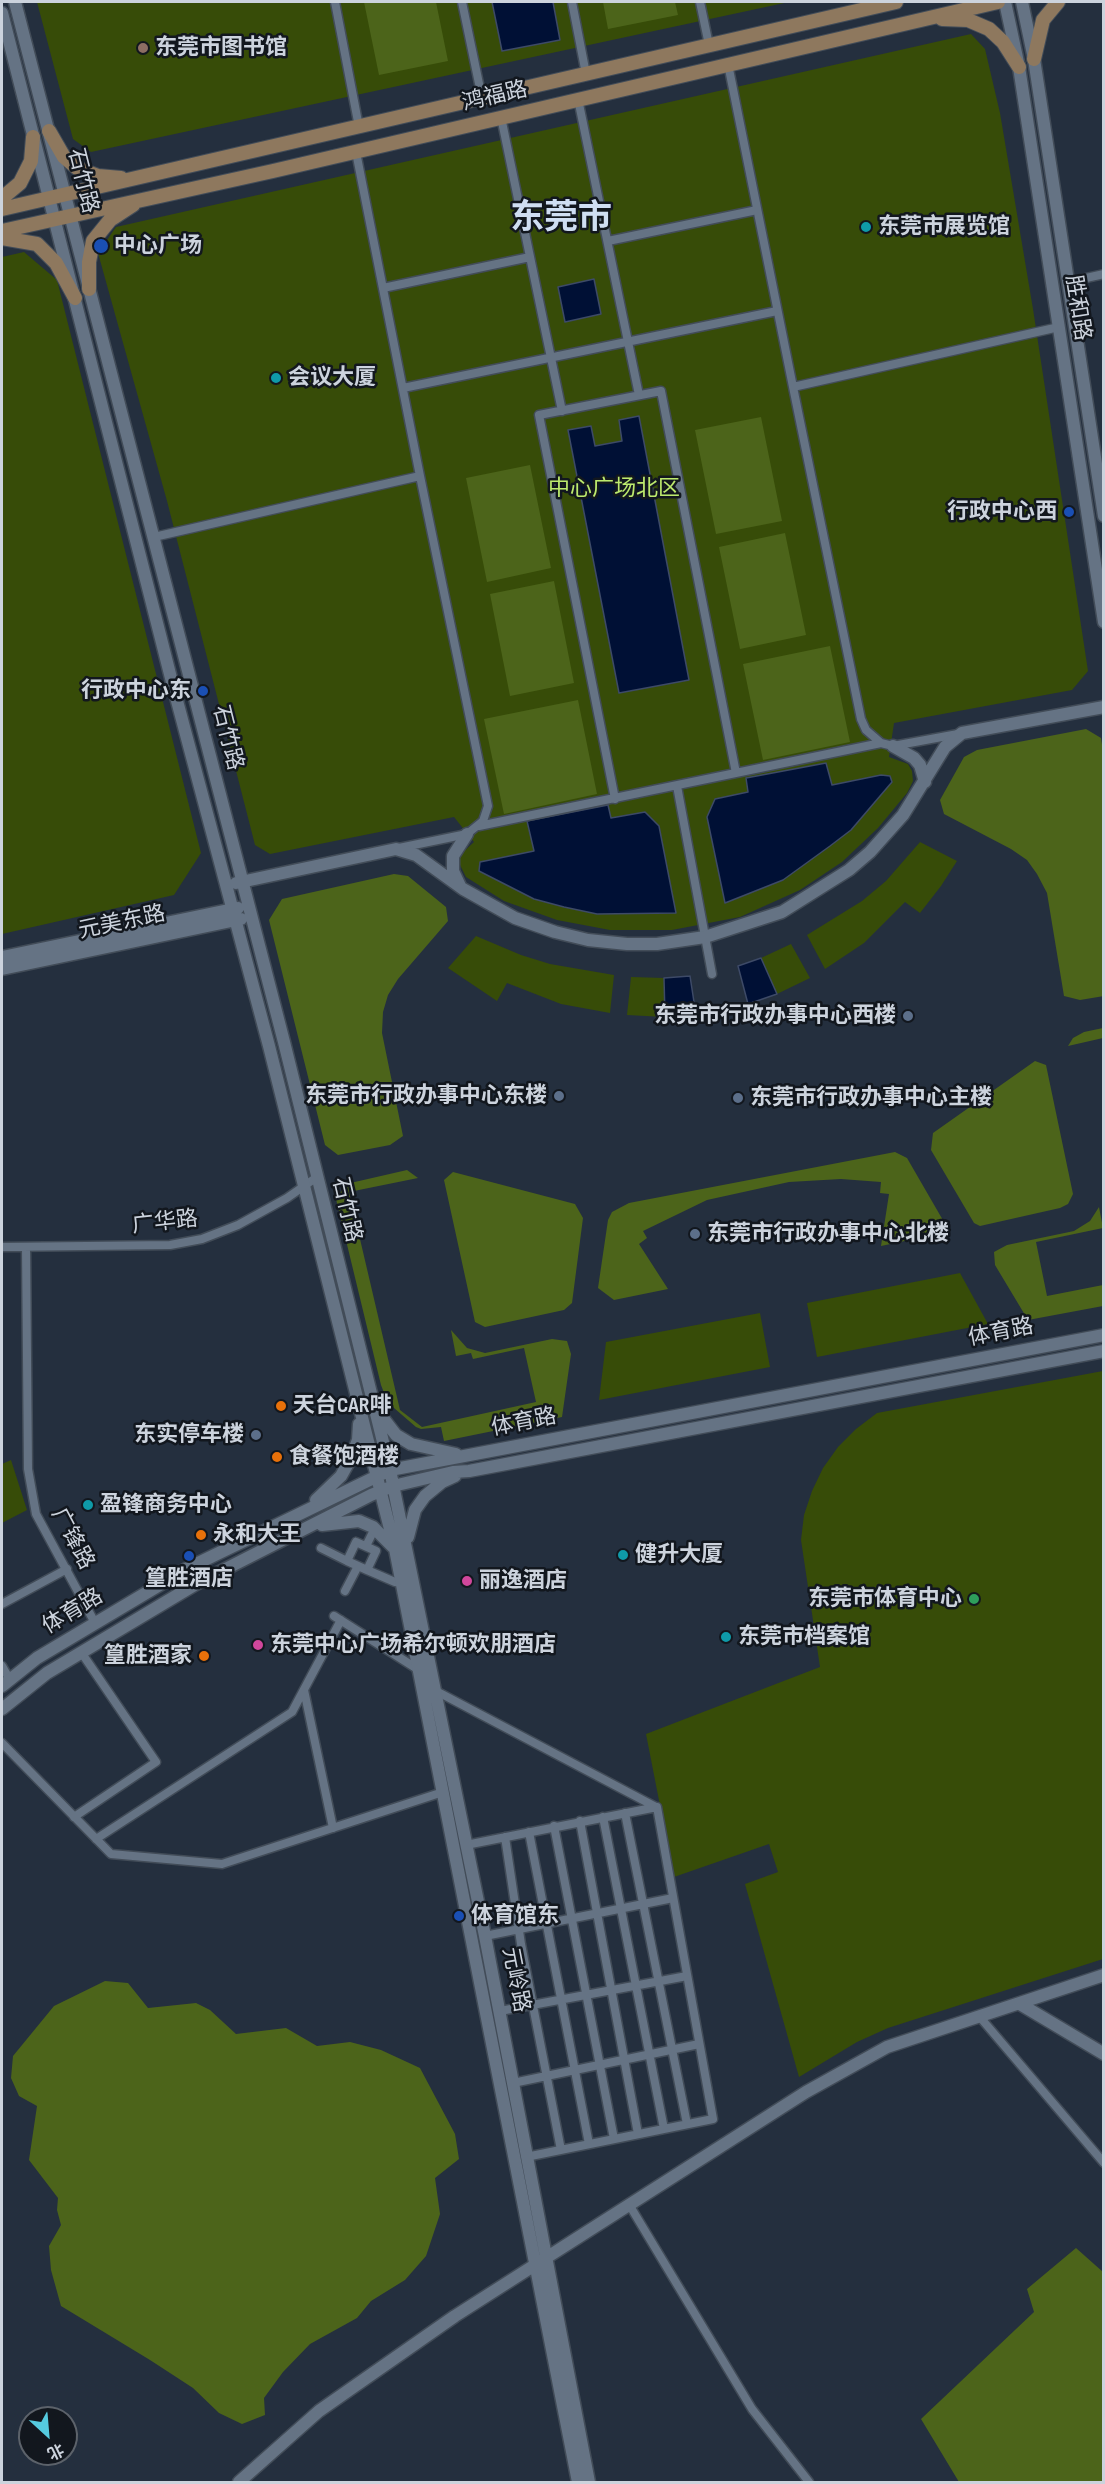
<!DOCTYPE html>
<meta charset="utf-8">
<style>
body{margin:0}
#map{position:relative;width:1105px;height:2484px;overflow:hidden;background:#242f3e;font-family:"Sofia Sans Condensed","Noto Sans SC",sans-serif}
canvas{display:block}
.frame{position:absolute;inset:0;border:3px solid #ccd3dd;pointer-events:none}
.north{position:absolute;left:18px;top:2406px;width:60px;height:60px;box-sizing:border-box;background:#12171e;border:2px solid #5c626a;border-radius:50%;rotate:154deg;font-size:16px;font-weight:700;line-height:24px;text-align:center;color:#ccd3dd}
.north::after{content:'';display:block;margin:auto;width:21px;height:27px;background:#55cadf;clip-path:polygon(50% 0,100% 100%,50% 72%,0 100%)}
</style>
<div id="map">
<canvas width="1105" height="2484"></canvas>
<div class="frame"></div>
<div class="north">北</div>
</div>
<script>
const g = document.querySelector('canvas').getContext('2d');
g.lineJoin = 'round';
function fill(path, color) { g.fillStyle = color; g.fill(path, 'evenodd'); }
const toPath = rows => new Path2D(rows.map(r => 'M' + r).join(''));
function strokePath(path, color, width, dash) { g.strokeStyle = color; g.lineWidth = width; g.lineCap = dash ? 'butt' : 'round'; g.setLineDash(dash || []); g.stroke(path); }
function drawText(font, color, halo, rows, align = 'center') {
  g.font = font + ' "Sofia Sans Condensed","Noto Sans SC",sans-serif'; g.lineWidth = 5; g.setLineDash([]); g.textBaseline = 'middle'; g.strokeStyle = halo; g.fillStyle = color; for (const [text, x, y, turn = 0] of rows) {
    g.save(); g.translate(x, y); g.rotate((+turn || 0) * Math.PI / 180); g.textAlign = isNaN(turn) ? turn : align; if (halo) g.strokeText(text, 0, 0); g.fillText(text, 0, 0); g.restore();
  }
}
fill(toPath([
 [37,2,789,2,91,152,73,139],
 [971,34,985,49,1000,113,1033,309,1088,671,1072,690,894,723,889,757,908,764,912,771,913,781,907,793,878,828,842,862,800,890,740,917,672,930,610,930,557,920,504,901,466,877,458,861,461,854,474,842,454,817,270,854,255,845,167,501,98,253,116,227],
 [24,252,57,280,201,853,174,895,2,934,2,257],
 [920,842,957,861,941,886,920,913,905,902,864,943,825,969,807,935,862,901,886,881],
 [476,936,521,955,550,964,614,975,610,1013,561,1004,507,983,497,1001,448,968],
 [791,944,810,978,777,994,761,958],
 [631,977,664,978,665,1017,627,1015],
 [960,1273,988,1324,817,1357,807,1303],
 [760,1313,770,1367,599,1400,606,1342],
 [1103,1371,1103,1959,888,2028,857,2042,799,2077,745,1884,778,1872,769,1844,674,1877,646,1734,820,1667,801,1540,804,1515,812,1491,823,1468,838,1447,856,1429,877,1413],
 [11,1460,27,1510,2,1523,2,1464]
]), '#374c08');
fill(toPath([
 [364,2,436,2,448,61,379,75],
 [603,2,675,2,678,15,608,29],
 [761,417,782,521,716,534,695,430],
 [530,465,551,568,487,582,466,478],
 [785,533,806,635,740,649,719,547],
 [554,581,574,683,510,696,490,594],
 [830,646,850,742,763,760,743,664],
 [578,700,597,794,504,814,484,719],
 [1086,729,1101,738,1103,751,1104,996,1080,1000,1064,996,1047,893,1037,874,1027,860,1011,849,944,814,940,800,964,757,977,750],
 [394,874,408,876,446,907,448,921,398,979,388,995,383,1012,382,1033,403,1136,390,1145,338,1155,325,1145,269,920,282,899],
 [1103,1028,1103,1038,1068,1046,1073,1038,1084,1032],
 [1035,1061,1046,1065,1073,1194,1068,1204,1060,1208,980,1226,974,1223,931,1150,933,1133],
 [895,1152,907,1158,944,1222,945,1227,938,1234,881,1246,889,1194,880,1193,881,1182,841,1179,789,1182,707,1200,643,1231,647,1238,639,1244,668,1289,614,1300,598,1288,608,1220,612,1212,629,1203],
 [407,1170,418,1178,349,1192,400,1410,422,1427,536,1402,524,1348,473,1359,471,1353,456,1356,451,1330,467,1348,485,1353,552,1339,567,1341,571,1354,562,1417,444,1441,441,1427,421,1429,416,1427,394,1408,386,1398,381,1385,336,1199,346,1184],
 [453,1172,575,1204,583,1218,572,1303,564,1310,485,1327,475,1322,444,1180],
 [1099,1207,1103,1228,1036,1242,1047,1296,1103,1285,1103,1306,1028,1320,995,1265,994,1252,1007,1245,1074,1231,1090,1221],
 [105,1981,128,1983,148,2008,196,2003,210,2010,236,2034,286,2028,317,2046,350,2042,381,2050,420,2068,455,2134,459,2159,435,2178,440,2214,426,2256,405,2280,371,2301,357,2318,310,2344,283,2372,264,2398,265,2415,242,2424,219,2413,193,2388,150,2360,61,2306,51,2270,49,2246,61,2225,57,2210,58,2198,29,2160,37,2106,19,2096,11,2078,13,2056,54,2006],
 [1076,2248,1103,2272,1103,2482,959,2482,921,2419,1034,2312,1027,2289]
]), '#4c641a');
const water = toPath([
 [492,2,553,2,560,40,502,51,492,2],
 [594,279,601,314,565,322,558,287,594,279],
 [639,416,689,680,619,693,568,430,591,426,595,446,622,441,619,420,639,416],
 [826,763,832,785,881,775,890,776,892,782,851,830,830,846,783,880,725,903,707,817,715,799,748,792,746,778,826,763],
 [608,805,611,818,645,812,659,826,676,913,597,914,564,907,534,899,479,871,480,862,534,851,527,821,608,805],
 [761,958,777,994,748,1004,738,966,761,958],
 [690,976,696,1015,665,1017,664,978,690,976]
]);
fill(water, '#001035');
strokePath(water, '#3d4a67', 1.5);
const street = toPath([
 [335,2,359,127],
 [462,2,482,98],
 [572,2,586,74],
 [700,2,709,45],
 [728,64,793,387],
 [578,99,639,395],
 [501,117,562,411],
 [356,152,420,476],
 [608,241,757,210],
 [1068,282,1104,274],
 [383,288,530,257],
 [403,388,777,311],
 [154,537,420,476,488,806,483,821,467,834,399,848],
 [958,734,893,746,881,743,866,730,861,719,793,387,1059,327],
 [677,786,712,974],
 [615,799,539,415,661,391,736,773],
 [479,826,881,743],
 [2,1247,170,1245,202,1239,238,1225,287,1198,317,1177],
 [26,1247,28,1469,36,1514,95,1623],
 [356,1542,376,1551,367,1570,347,1561,356,1542],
 [366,1546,372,1534],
 [321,1548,347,1561],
 [367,1570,395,1582],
 [345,1591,358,1566],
 [2,1604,67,1569],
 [334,1616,419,1670],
 [2,1666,10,1680],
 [304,1690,333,1828],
 [436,1691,656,1807],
 [2,1743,111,1854,222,1864,443,1792],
 [625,1813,687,2124],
 [74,1817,156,1762,81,1652],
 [603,1817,664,2129],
 [580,1821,638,2134],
 [554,1826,614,2139],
 [529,1832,589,2144],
 [505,1837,521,1944,561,2150],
 [96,1839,292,1712,341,1620],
 [466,1845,657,1807,713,2119,526,2157],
 [485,1936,673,1898],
 [500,2011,687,1976],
 [979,2016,1104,2163],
 [513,2083,699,2044],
 [630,2206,752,2409,809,2482]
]);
const secondary = toPath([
 [15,2,284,1042,390,1470,485,1936,589,2482],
 [1005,2,1019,67,1104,622],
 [1022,2,1034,59,1104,516],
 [2,13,172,682,269,1046,395,1549,578,2482],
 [893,746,914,758,920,765,925,782],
 [236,883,396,849,416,855,463,889,515,918,555,932,588,940,627,944,657,944,705,937,782,912,849,870,870,852,903,815,945,747,962,733,1104,707],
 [460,886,453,871,453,856,467,834],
 [2,957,238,908],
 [2,969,241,919],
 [376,1409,396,1435,411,1444,456,1454],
 [316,1500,341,1476,351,1458,358,1440,359,1424],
 [322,1525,359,1521,373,1527,393,1547],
 [408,1537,415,1510,425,1496,442,1482,455,1476],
 [2,1686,37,1658,188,1568,390,1470,1104,1335],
 [2,1709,47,1673,196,1584,371,1495,393,1486,453,1472,469,1471,1104,1351],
 [1020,2004,1104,2054],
 [239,2482,319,2411,455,2316,806,2092,887,2047,1104,1975]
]);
const primary = toPath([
 [942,19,968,20,989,29,1003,42,1019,67],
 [1034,59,1043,20,1058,2],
 [49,131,64,157,77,168,98,176,121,178],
 [2,198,20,183,31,161,33,137],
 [2,209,896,2],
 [2,231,273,171,998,2],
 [2,238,37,244,56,263,75,298],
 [89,289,89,262,93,241,110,220,133,205]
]);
strokePath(street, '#424c58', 11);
strokePath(secondary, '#424c58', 15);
strokePath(primary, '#424c58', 16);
strokePath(street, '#657384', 8);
strokePath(secondary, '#657384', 12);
strokePath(primary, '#8e785e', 14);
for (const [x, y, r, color] of [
 [143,48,6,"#8d6e63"],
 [866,227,6,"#0f9aa8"],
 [101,246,8,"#1a4fb4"],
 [276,378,6,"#0f9aa8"],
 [1069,512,6,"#1a4fb4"],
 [203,691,6,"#1a4fb4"],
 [908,1016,6,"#5c6f8a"],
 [559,1096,6,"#5c6f8a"],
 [738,1098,6,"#5c6f8a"],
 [695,1234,6,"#5c6f8a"],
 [281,1406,6,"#e8710a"],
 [256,1435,6,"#5c6f8a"],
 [277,1457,6,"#e8710a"],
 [88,1505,6,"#0f9aa8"],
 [201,1535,6,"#e8710a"],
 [623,1555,6,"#0f9aa8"],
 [189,1556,6,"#1a4fb4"],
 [467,1581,6,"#d1479c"],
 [974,1599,6,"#2e9e5b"],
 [726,1637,6,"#0f9aa8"],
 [258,1645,6,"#d1479c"],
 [204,1656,6,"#e8710a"],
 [459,1916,6,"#1a4fb4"]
]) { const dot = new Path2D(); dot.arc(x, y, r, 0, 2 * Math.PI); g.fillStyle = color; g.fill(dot); strokePath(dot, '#12171e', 2); }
drawText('bold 22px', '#ccd3dd', '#12171e', [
 ["东莞市图书馆",155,48],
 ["东莞市展览馆",878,227],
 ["中心广场",114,246],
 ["会议大厦",288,378],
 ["行政中心西",1057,512,"right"],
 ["行政中心东",191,691,"right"],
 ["东莞市行政办事中心西楼",896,1016,"right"],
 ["东莞市行政办事中心东楼",547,1096,"right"],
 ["东莞市行政办事中心主楼",750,1098],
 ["东莞市行政办事中心北楼",707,1234],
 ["天台CAR啡",293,1406],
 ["东实停车楼",244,1435,"right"],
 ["食餐饱酒楼",289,1457],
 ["盈锋商务中心",100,1505],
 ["永和大王",213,1535],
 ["健升大厦",635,1555],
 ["篁胜酒店",189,1579,"center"],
 ["丽逸酒店",479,1581],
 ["东莞市体育中心",962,1599,"right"],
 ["东莞市档案馆",738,1637],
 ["东莞中心广场希尔顿欢朋酒店",270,1645],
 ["篁胜酒家",192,1656,"right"],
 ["体育馆东",471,1916]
], 'left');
drawText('22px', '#ccd3dd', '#12171e', [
 ["鸿福路",495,97,-13],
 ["石竹路",82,181,76],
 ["胜和路",1077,308,81],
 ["石竹路",227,738,76],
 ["元美东路",122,923,-12],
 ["石竹路",346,1210,77],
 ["广华路",165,1223,-6],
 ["体育路",1001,1333,-11],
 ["体育路",524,1423,-11],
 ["广锋路",72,1539,62],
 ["体育路",73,1612,-31],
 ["元岭路",515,1980,79]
]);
drawText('22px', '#bdea6e', '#12171e', [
 ["中心广场北区",614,489]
]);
drawText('bold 34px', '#cfdef2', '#12171e', [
 ["东莞市",561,219]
]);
</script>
